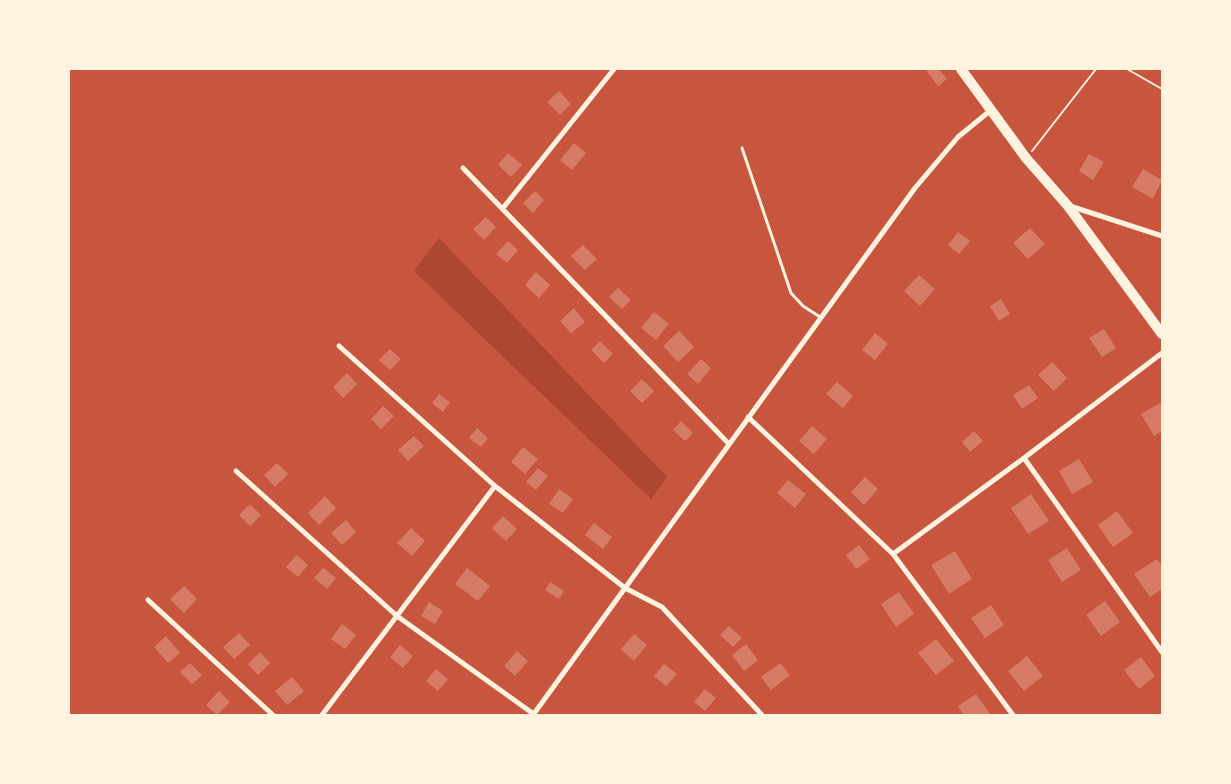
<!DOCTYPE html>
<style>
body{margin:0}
#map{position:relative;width:1231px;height:784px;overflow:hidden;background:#c8553d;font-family:Manrope,sans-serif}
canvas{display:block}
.frame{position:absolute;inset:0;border:70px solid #fff3e0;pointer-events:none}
</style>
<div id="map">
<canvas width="1231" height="784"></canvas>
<div class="frame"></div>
</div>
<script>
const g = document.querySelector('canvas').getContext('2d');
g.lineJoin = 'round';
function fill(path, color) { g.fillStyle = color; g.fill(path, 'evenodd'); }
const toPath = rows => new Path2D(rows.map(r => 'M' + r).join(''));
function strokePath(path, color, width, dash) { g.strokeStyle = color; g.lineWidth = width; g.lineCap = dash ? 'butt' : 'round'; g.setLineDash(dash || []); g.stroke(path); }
fill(toPath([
 [439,238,667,477,651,499,414,271]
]), '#ae4732');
fill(toPath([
 [925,69,939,69,947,79,938,86],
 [559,91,571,104,560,115,547,102],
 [574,143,586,153,572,170,560,160],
 [508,153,522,165,511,177,498,165],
 [1089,154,1104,162,1093,180,1079,171],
 [1143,169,1162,180,1153,199,1132,187],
 [535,191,544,200,533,213,523,203],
 [486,217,496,227,484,240,473,229],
 [1030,228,1045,244,1028,259,1013,243],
 [958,232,970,241,959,254,948,245],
 [508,241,518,250,507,263,496,254],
 [583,245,597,259,585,270,571,256],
 [536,272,550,285,539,298,525,285],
 [919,275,935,289,920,306,904,291],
 [618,288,631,300,622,309,609,297],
 [1001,299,1010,314,999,321,990,306],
 [574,308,585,322,571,333,560,321],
 [654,312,669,324,656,340,641,328],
 [1104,329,1116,348,1102,357,1089,338],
 [679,331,694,347,678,362,663,346],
 [875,333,888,344,875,360,862,350],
 [600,341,613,354,604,363,591,350],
 [390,349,401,359,390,370,379,360],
 [701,359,711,368,698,384,687,374],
 [1052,362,1067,378,1054,391,1038,375],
 [347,373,357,384,343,398,333,387],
 [642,379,654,391,642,403,630,391],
 [837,382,853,396,843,408,826,394],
 [1029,385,1038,398,1022,409,1013,395],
 [439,394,450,402,443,412,432,403],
 [1160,403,1162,407,1162,431,1154,436,1141,414],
 [383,406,394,416,381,429,371,419],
 [681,421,693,433,685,441,673,430],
 [812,426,827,439,814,454,799,441],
 [477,428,488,438,481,447,469,438],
 [974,431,983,441,970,452,962,442],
 [414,436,424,446,408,461,398,450],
 [523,447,538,459,525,474,511,462],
 [1079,459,1093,482,1072,494,1059,471],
 [277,463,288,474,275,487,264,475],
 [538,468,548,476,536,490,526,482],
 [865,477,878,489,864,505,851,492],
 [788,480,806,494,795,508,777,493],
 [559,489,573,499,563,513,549,504],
 [1031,494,1049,521,1028,534,1011,508],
 [325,496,336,508,319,525,308,513],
 [250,504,261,515,250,526,239,515],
 [1117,511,1133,533,1113,547,1098,525],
 [503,516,517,529,506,541,492,528],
 [346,520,356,532,342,545,331,533],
 [594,523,612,537,603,549,585,535],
 [411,528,425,541,412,556,397,543],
 [859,545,870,559,856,569,846,555],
 [1067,548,1081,570,1062,582,1048,560],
 [955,551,972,579,949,594,931,565],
 [297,555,308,565,298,577,286,567],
 [1157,559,1162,567,1162,589,1150,597,1134,574],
 [323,568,336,578,327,589,314,578],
 [467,568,490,586,478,601,455,584],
 [550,582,564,591,559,599,545,590],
 [184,586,197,599,184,613,170,599],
 [899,592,914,614,896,627,881,604],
 [1105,601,1120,622,1101,636,1086,615],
 [429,602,443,611,435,624,421,616],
 [991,605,1004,625,985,638,971,618],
 [342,624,356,635,345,649,331,639],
 [729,626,742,638,733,647,720,635],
 [239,633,250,645,234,659,223,647],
 [634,634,647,645,634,661,621,649],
 [166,636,180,653,168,663,154,647],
 [936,639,954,661,936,675,918,653],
 [746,644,758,660,744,671,732,655],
 [400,645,413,656,403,668,390,657],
 [517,651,528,661,515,676,504,666],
 [260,652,270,663,258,675,248,664],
 [1027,656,1043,676,1024,691,1008,671],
 [1141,657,1155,676,1139,689,1124,670],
 [190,663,202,675,192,684,180,672],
 [780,663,790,675,771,690,761,677],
 [664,664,677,674,666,686,654,676],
 [436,669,448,679,438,691,426,681],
 [292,677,304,691,287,705,275,691],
 [705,689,716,698,705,711,694,702],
 [219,691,230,702,217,715,206,705],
 [976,694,991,715,964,715,958,706]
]), '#d67c66');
strokePath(toPath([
 [1127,69,1162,89],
 [1032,151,1096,69]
]), '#fff3e0', 2);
strokePath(toPath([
 [742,148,791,293,803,306,820,317]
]), '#fff3e0', 3);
strokePath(toPath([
 [463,168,728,443],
 [1070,206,1162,236],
 [503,208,614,69],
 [339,346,495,486,625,588,662,607,762,715],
 [748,417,893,554,1013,715],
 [1024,458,1162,652],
 [236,471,397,616,535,715],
 [893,554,1024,458,1162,353],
 [148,600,273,715],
 [322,715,495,486],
 [533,715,915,188,958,137,991,110]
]), '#fff3e0', 5);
strokePath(toPath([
 [961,69,1026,158,1068,206,1162,334]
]), '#fff3e0', 10);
</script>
